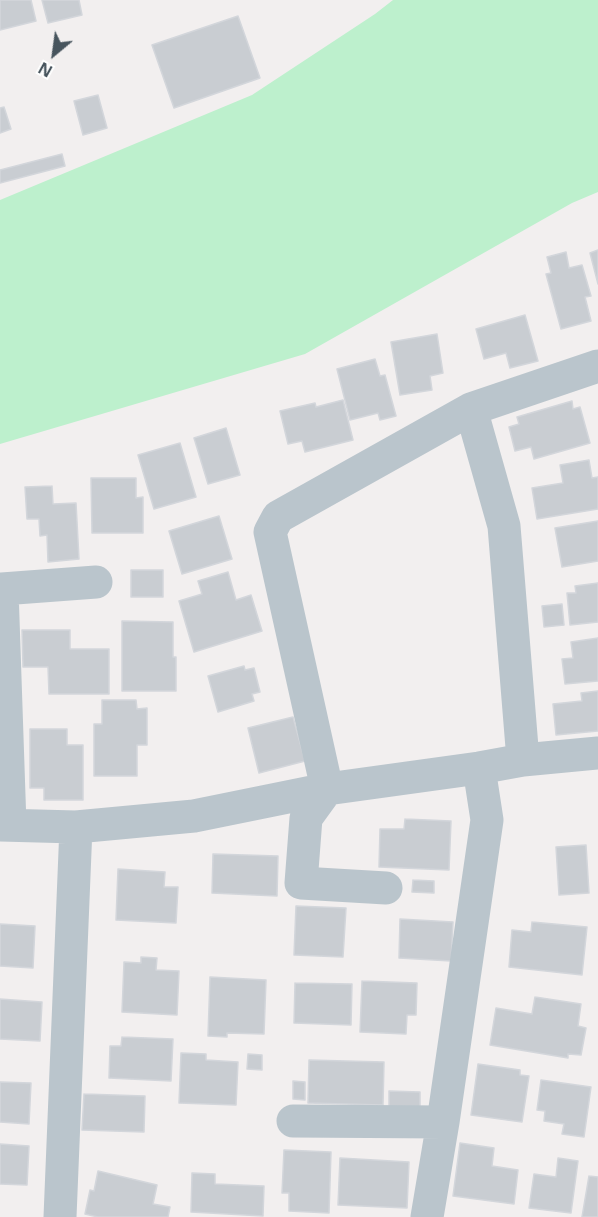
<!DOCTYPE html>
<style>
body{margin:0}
#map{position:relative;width:598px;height:1217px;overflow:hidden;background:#f2efef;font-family:"Open Sans",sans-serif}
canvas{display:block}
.north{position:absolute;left:24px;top:24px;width:60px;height:60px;-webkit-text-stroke:4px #fff;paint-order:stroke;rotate:209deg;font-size:16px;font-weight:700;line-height:24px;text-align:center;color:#47545d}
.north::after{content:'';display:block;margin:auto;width:21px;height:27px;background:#47545d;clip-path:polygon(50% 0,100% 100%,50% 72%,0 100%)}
</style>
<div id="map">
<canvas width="598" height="1217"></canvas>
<div class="north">N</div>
</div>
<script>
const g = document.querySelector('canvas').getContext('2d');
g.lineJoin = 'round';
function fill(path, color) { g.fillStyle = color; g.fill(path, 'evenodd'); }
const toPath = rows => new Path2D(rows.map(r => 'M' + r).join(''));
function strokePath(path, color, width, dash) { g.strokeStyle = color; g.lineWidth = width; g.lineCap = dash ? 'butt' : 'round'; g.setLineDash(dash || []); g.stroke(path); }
fill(toPath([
 [393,0,598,0,598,192,572,203,305,354,0,444,0,200,252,95,375,14]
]), '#bdf0cd');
const building = toPath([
 [0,0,31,0,36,21,0,30,0,0],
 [42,0,79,0,82,15,48,23,42,0],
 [238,16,260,78,174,108,152,45,238,16],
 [98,95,107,128,83,135,74,101,98,95],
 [4,107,11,129,0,133,0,108,4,107],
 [62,154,65,166,0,183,0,170,62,154],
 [598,250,598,284,590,253,598,250],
 [566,252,569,268,582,265,591,296,585,297,591,321,561,329,546,274,551,273,547,257,566,252],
 [525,315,538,361,510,368,506,353,484,359,476,329,525,315],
 [437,334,443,373,430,376,432,390,400,395,391,342,437,334],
 [375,359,380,376,385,375,396,416,380,420,378,413,350,420,337,369,375,359],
 [343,400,353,440,305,452,302,441,288,444,280,411,315,403,316,407,343,400],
 [572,401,573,409,580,407,590,443,534,459,531,447,515,451,509,427,519,424,517,417,572,401],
 [226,428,240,475,208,484,194,438,226,428],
 [180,443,196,497,154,509,138,455,180,443],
 [589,460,592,478,598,477,598,509,537,519,532,488,563,483,560,465,589,460],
 [91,478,136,478,136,498,143,497,143,533,92,533,91,478],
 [52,486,53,504,76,503,79,559,48,562,47,535,40,536,39,519,27,519,25,487,52,486],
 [219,516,232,559,182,574,169,531,219,516],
 [598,521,598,561,562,567,555,528,598,521],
 [131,570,163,570,163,597,131,597,131,570],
 [228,572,236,600,251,595,262,631,194,652,179,601,202,594,198,581,228,572],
 [598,583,598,622,570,625,567,593,576,593,575,586,598,583],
 [562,604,564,625,544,627,542,606,562,604],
 [122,621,173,622,173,657,176,657,176,691,122,691,122,621],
 [22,630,70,630,70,649,109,649,109,694,49,694,48,667,23,667,22,630],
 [598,638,598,681,565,684,562,659,573,658,571,642,598,638],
 [244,666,245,670,254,668,260,692,252,694,254,701,218,712,208,676,244,666],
 [598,691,598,731,556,735,553,704,582,701,581,693,598,691],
 [102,700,136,700,137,709,147,708,147,745,137,745,137,776,94,776,94,724,102,724,102,700],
 [293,717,305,761,259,773,248,728,293,717],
 [30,729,67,729,67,745,83,745,83,800,44,800,44,788,30,788,30,729],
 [405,819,451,821,449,870,379,867,380,829,404,829,405,819],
 [586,845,589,893,559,895,556,847,586,845],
 [213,854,278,856,277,896,212,893,213,854],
 [118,869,165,872,164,887,178,887,176,923,116,920,118,869],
 [413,880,434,881,434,893,412,892,413,880],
 [296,906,346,908,343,957,294,955,296,906],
 [400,919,453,922,451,961,399,958,400,919],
 [532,922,587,927,582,975,509,967,512,930,531,932,532,922],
 [0,924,35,926,33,968,0,966,0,924],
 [141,957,157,958,156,970,179,971,177,1015,122,1012,124,962,141,963,141,957],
 [210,977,266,980,264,1034,227,1033,227,1037,208,1036,210,977],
 [362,981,417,983,416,1015,407,1015,406,1034,360,1032,362,981],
 [295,983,352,984,351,1025,294,1023,295,983],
 [535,997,581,1004,578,1026,586,1028,581,1055,568,1054,568,1058,490,1045,496,1008,532,1014,535,997],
 [0,999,42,1002,40,1041,0,1039,0,999],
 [122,1037,173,1039,171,1081,109,1078,110,1046,121,1046,122,1037],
 [181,1053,206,1054,206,1060,238,1062,236,1105,179,1103,181,1053],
 [248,1054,262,1055,262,1070,247,1069,248,1054],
 [309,1060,384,1062,383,1105,308,1103,309,1060],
 [478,1064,520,1070,520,1075,529,1076,522,1122,471,1115,478,1064],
 [541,1080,591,1087,584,1137,562,1134,564,1124,544,1121,545,1111,537,1110,541,1080],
 [293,1081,305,1082,305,1100,293,1099,293,1081],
 [0,1082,31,1083,29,1124,0,1122,0,1082],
 [389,1091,420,1092,420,1108,389,1107,389,1091],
 [84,1094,145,1096,144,1132,82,1130,84,1094],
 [460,1143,494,1148,492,1166,518,1170,514,1204,453,1196,460,1143],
 [0,1144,29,1146,27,1185,0,1184,0,1144],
 [284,1150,331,1152,329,1213,289,1211,289,1193,282,1193,284,1150],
 [340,1158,409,1162,407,1208,338,1205,340,1158],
 [558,1158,578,1161,571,1213,529,1208,534,1174,556,1177,558,1158],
 [98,1171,157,1185,153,1204,170,1207,168,1217,98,1217,85,1214,90,1190,94,1191,98,1171],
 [192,1173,215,1174,215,1184,264,1186,263,1216,191,1212,192,1173],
 [589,1176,598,1177,598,1217,582,1217,589,1176]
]);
fill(building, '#c9cdd2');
strokePath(building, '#d3d6db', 1.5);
strokePath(toPath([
 [523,760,504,526,471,409,598,366],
 [0,825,76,827,194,816,327,789,479,768,523,760,598,753],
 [10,825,2,589,96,582],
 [386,888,301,883,306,818,327,789,270,532,278,517,471,409],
 [293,1121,443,1122],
 [60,1217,76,827],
 [427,1217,443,1122,487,820,479,768]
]), '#bac5cc', 33);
</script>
